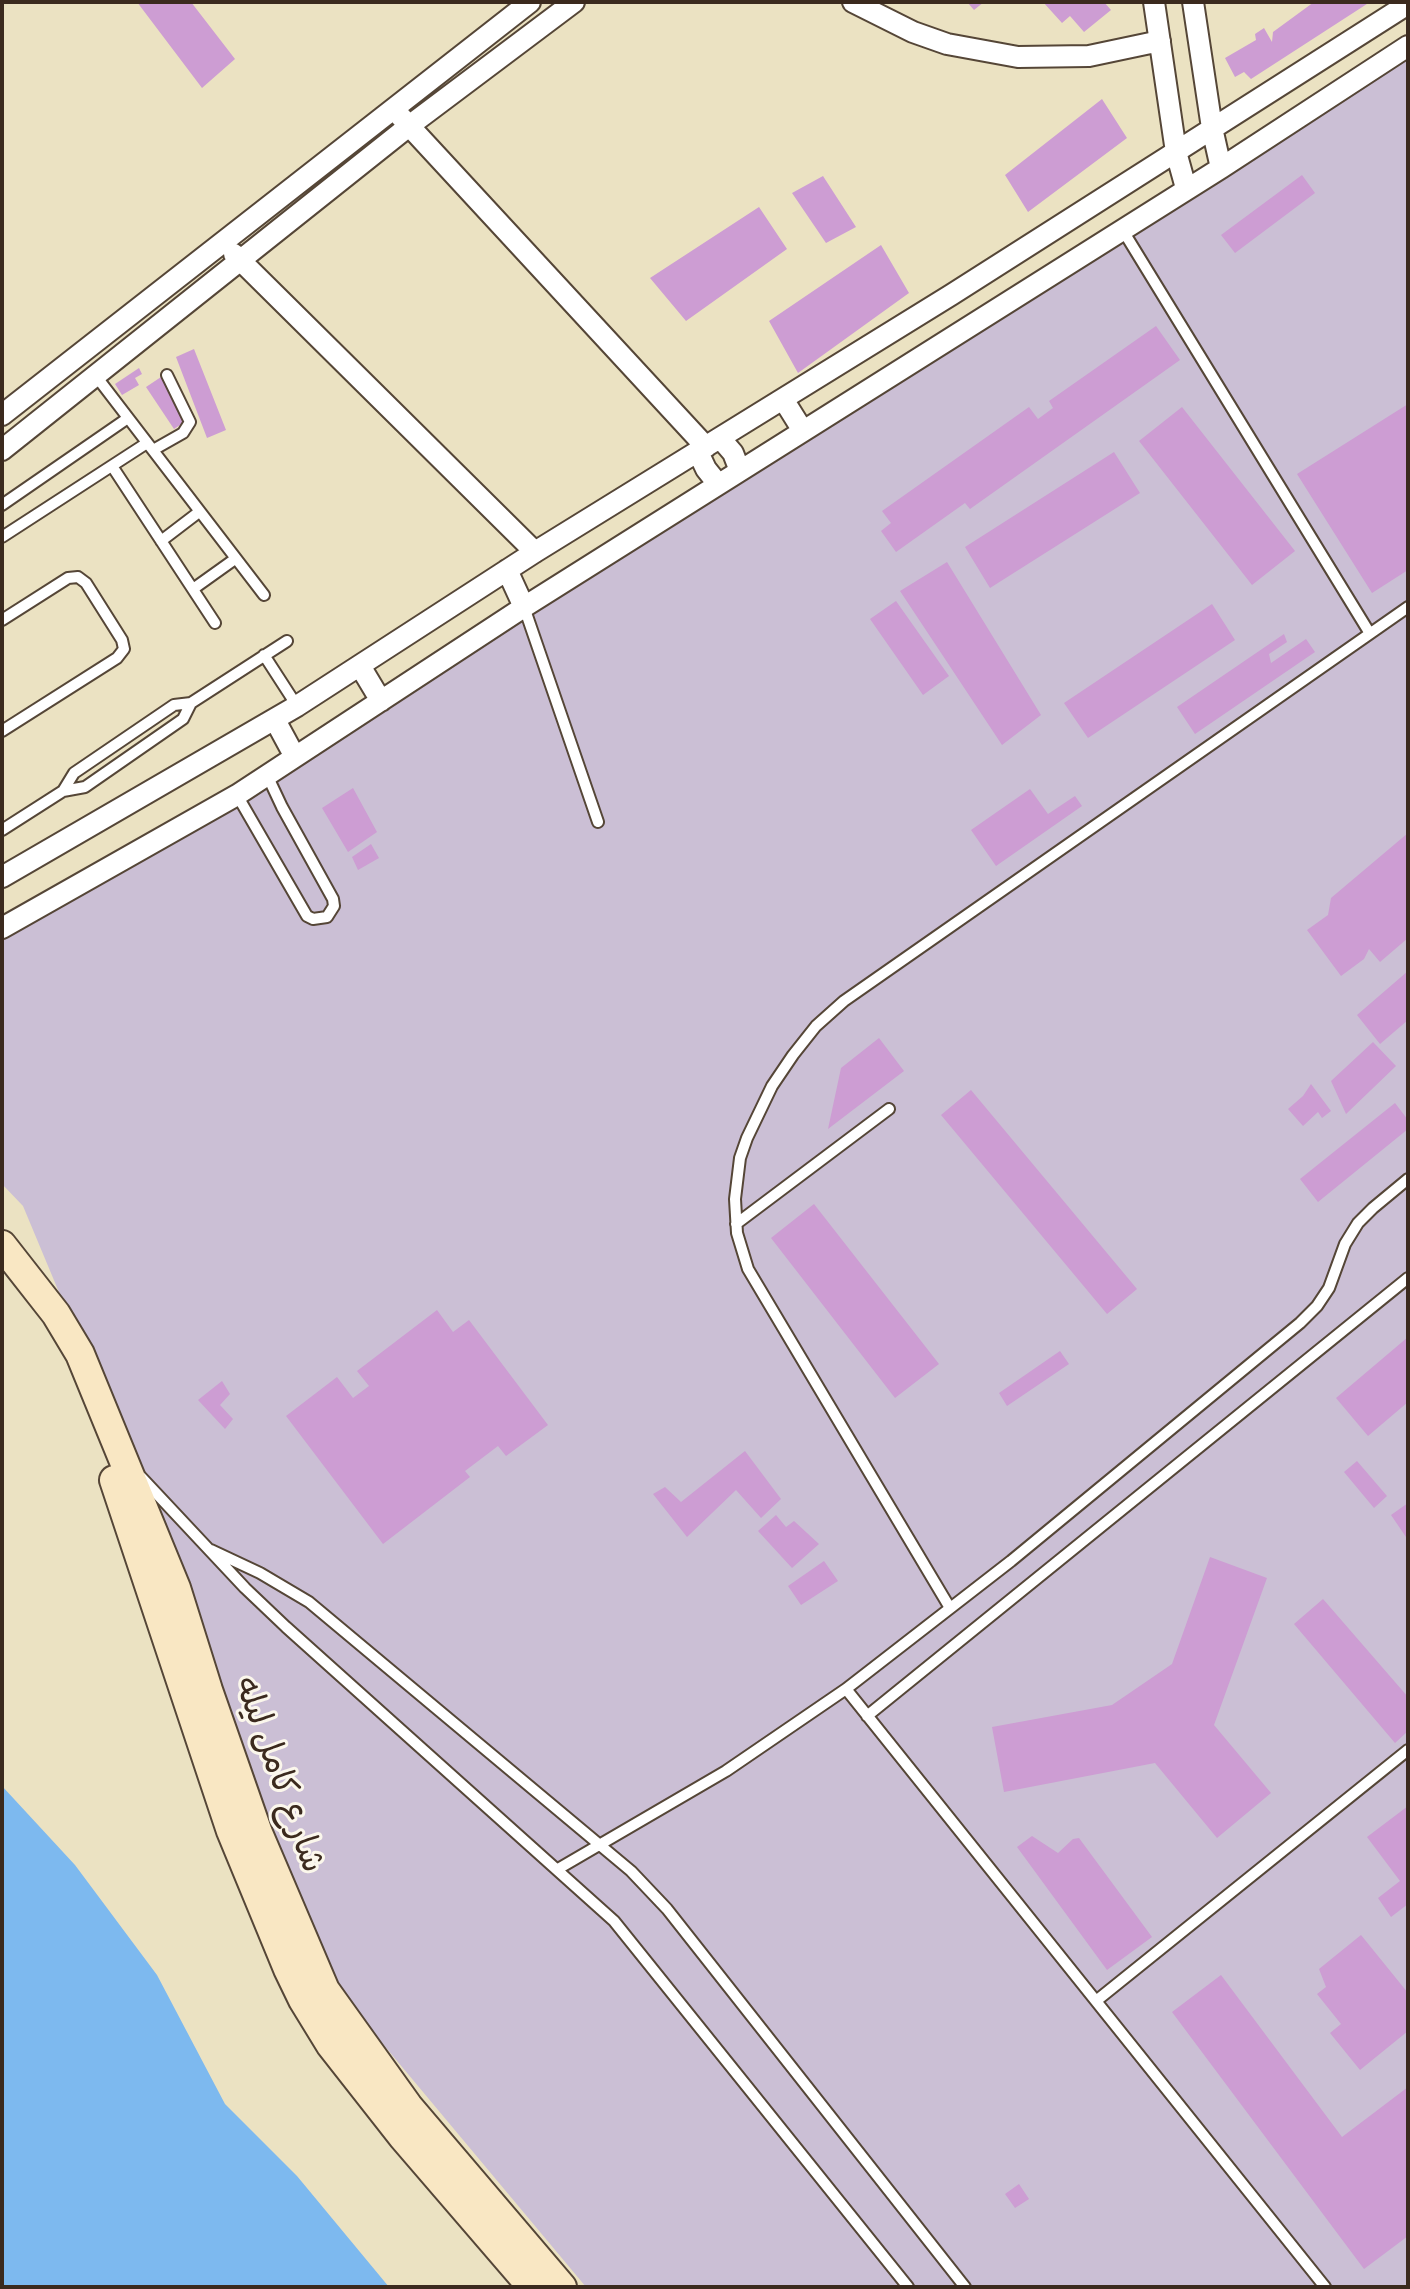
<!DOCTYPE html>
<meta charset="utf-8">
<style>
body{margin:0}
#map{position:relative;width:1410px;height:2289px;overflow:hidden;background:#ebe2c2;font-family:Itim,sans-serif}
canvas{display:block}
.frame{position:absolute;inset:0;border:4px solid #3b2a1e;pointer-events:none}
</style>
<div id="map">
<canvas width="1410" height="2289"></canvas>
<div class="frame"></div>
</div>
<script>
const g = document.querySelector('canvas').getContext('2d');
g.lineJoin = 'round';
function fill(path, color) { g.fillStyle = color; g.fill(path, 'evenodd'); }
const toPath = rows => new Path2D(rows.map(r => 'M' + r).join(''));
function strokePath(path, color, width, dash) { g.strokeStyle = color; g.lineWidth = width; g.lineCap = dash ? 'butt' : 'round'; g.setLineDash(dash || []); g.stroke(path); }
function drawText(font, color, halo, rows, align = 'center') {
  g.font = font + ' Itim,"Playpen Sans Arabic",sans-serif'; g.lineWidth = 6; g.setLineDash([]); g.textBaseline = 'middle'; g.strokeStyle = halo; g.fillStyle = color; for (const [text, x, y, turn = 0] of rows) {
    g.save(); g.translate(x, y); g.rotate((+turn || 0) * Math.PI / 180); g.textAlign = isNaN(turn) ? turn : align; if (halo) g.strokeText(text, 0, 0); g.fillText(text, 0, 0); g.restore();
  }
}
fill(toPath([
 [1408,54,1408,2287,586,2287,311,1958,119,1436,23,1206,2,1184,2,928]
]), '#cbbfd5');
fill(toPath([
 [2,1786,75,1865,157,1975,225,2104,297,2176,389,2287,2,2287]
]), '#7db9ef');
fill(toPath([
 [137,2,191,2,235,59,202,88],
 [967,2,984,2,974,10],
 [1043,2,1104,2,1111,10,1084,32,1070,16,1062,23],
 [1314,2,1370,2,1251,79,1244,72,1235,77,1225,58,1256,40,1255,34,1264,28,1272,42,1273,32],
 [1102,99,1127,138,1028,212,1005,175],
 [1302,175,1315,193,1235,253,1221,235],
 [823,176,856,227,826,243,792,193],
 [759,207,787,249,686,321,650,278],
 [881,245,909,293,798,373,769,321],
 [1156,326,1180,360,970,509,965,503,896,552,881,531,891,523,882,511,1029,407,1038,419,1053,408,1049,401],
 [194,349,226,430,207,438,176,357],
 [139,368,142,374,135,378,139,385,122,395,115,384],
 [161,377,189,419,174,429,146,387],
 [1408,404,1408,570,1372,593,1297,474],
 [1182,407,1295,551,1252,585,1139,441],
 [1114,452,1140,493,990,588,965,547],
 [947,562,1041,715,1002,745,900,591],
 [896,601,949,676,923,695,870,619],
 [1212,604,1235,640,1088,738,1064,703],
 [1284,634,1287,642,1269,654,1271,663,1306,639,1315,652,1195,734,1177,707],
 [353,788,377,832,348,852,322,808],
 [1030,789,1048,814,1075,796,1082,806,996,866,971,830],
 [1408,833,1408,938,1380,962,1369,949,1364,959,1341,976,1307,930,1328,915,1331,898],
 [371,844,379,858,358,870,352,857],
 [1408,971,1408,1020,1380,1044,1357,1015],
 [879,1038,904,1071,828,1129,841,1068],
 [1373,1042,1396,1066,1346,1114,1331,1081],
 [1311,1084,1331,1111,1322,1118,1318,1112,1303,1126,1288,1109,1303,1096],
 [971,1090,1137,1289,1107,1314,941,1115],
 [1395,1103,1408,1120,1408,1129,1318,1202,1300,1179],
 [814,1204,939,1364,895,1398,771,1238],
 [437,1310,453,1332,469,1320,548,1425,506,1456,498,1446,465,1471,470,1477,383,1544,286,1416,337,1377,353,1398,369,1386,357,1371],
 [1408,1337,1408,1402,1368,1436,1336,1398],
 [1060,1351,1069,1364,1007,1406,999,1393],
 [222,1381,230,1394,220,1405,233,1419,225,1429,198,1400],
 [745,1451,781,1499,761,1518,736,1490,687,1537,653,1494,665,1487,681,1502],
 [1357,1461,1387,1496,1374,1508,1344,1472],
 [1408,1503,1408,1540,1391,1515],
 [776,1515,786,1527,794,1521,819,1544,792,1568,758,1531],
 [1210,1557,1267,1578,1214,1725,1271,1793,1217,1838,1155,1763,1004,1792,992,1727,1112,1705,1172,1664],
 [824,1561,838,1581,801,1605,788,1586],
 [1323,1599,1408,1697,1408,1731,1395,1743,1294,1624],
 [1408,1806,1408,1904,1391,1917,1378,1898,1400,1881,1367,1837],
 [1032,1836,1058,1853,1073,1839,1079,1838,1152,1937,1107,1970,1017,1847],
 [1361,1935,1408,1993,1408,2031,1360,2070,1330,2033,1341,2024,1317,1994,1326,1987,1319,1969],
 [1221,1975,1342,2137,1408,2087,1408,2236,1364,2269,1172,2012],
 [1019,2184,1029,2199,1015,2208,1005,2194]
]), '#cd9dd3');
const lane = toPath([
 [1122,229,1369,632],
 [96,376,264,595],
 [153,450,183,433,190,422,167,375],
 [112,466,215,623],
 [2,505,128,418],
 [2,537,147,443],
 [161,541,199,512],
 [193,589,235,559],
 [524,607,598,822],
 [2,620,68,578,78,577,86,583,122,640,124,649,117,658,2,731],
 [264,655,297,706],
 [63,791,74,773,174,705,191,703,287,641],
 [237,795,307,916,313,919,327,917,334,906,333,899,282,807,267,775],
 [2,830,63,791,85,787,183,719,191,703],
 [736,1224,889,1109],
 [141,1477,245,1588,286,1627,614,1921,908,2287],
 [211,1550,260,1573,309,1602,631,1871,667,1909,965,2287],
 [950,1608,748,1269,737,1233,735,1199,740,1158,747,1138,772,1086,793,1055,816,1026,844,1001,1408,607],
 [846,1689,1325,2287],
 [867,1716,1408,1278],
 [558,1869,726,1771,846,1689,1011,1561,1300,1323,1317,1306,1329,1288,1345,1244,1358,1223,1373,1208,1408,1179],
 [1096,2001,1408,1750]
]);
const street = toPath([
 [853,2,913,32,947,44,1018,57,1089,56,1160,41],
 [1154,2,1176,152,1186,188],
 [1193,2,1212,128,1221,168],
 [401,117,706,447],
 [234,254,535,552],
 [783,399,803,431],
 [2,415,530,2],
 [720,438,733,453,740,471],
 [2,450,409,126,574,2],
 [698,452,706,469,718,484],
 [507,570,524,607],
 [360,666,381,701],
 [275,720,295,757],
 [2,877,297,706,535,552,951,295,1408,4,1407,2],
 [2,928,237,795,524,607,1221,168,1408,46]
]);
const secondary = toPath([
 [2,1245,56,1314,80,1354,176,1588,208,1690,258,1833,325,1990,408,2106,562,2287],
 [114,1480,231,1831,288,1969,303,2000,330,2044,403,2137,532,2287]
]);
strokePath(lane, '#554637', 14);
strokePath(street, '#554637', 24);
strokePath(secondary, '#554637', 32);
strokePath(lane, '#fff', 10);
strokePath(street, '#fff', 20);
strokePath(secondary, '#f9e7c3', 28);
drawText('34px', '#3b2a1e', '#fbf7ec', [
 ["شارع كامل ليله",278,1775,70]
]);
</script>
